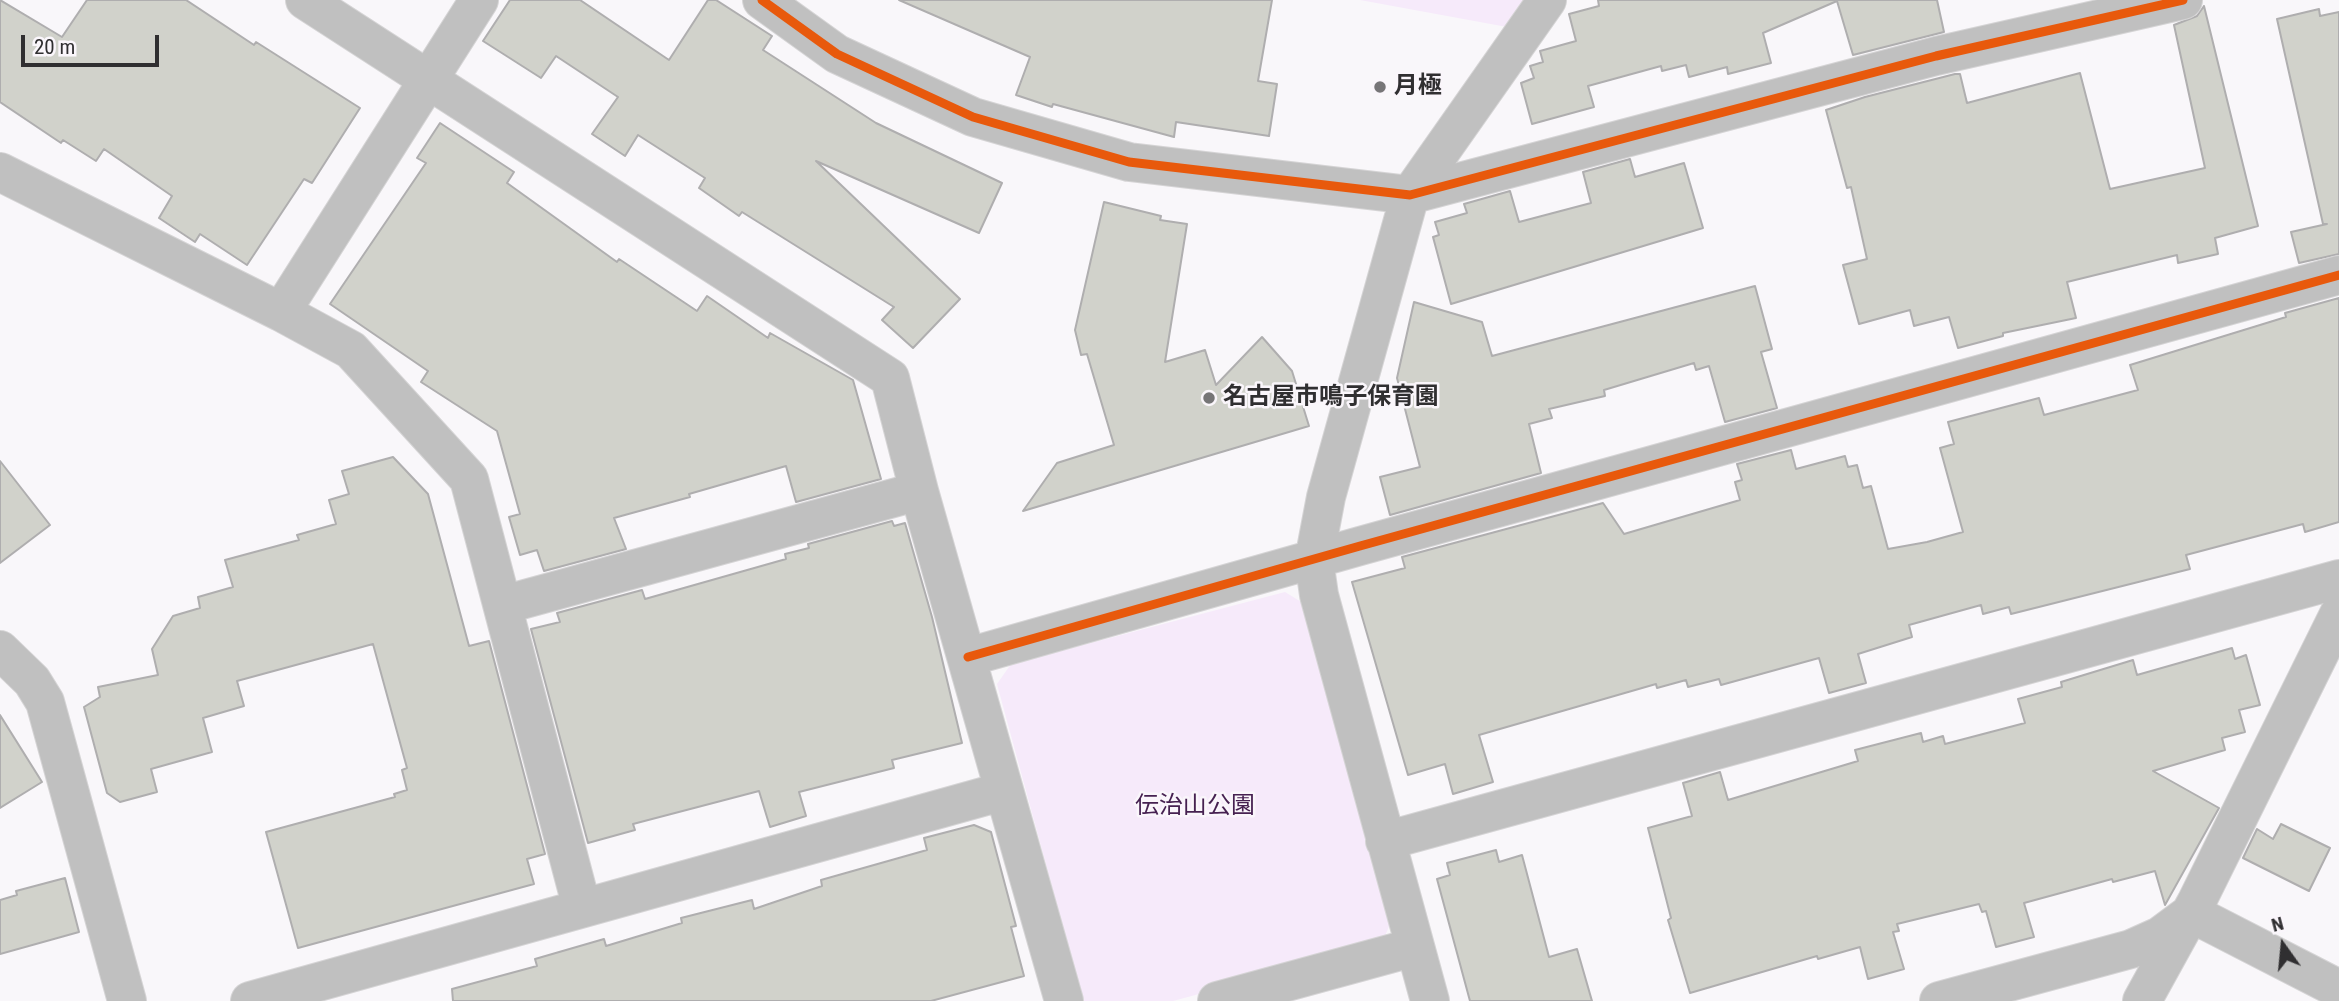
<!DOCTYPE html>
<meta charset="utf-8">
<style>
body{margin:0}
#map{position:relative;width:2339px;height:1001px;overflow:hidden;background:#f9f7fa;font-family:"Roboto Condensed",sans-serif}
canvas{display:block}
.north{position:absolute;left:2248px;top:910px;width:70px;height:70px;-webkit-text-stroke:5px #faf6fb;paint-order:stroke;rotate:345deg;font-size:19px;font-weight:700;line-height:28px;text-align:center;color:#302f31}
.north::after{content:'';display:block;margin:auto;width:24px;height:32px;background:#302f31;clip-path:polygon(50% 0,100% 100%,50% 72%,0 100%)}
.scale{position:absolute;left:21px;top:35px;width:138px;height:32px;box-sizing:border-box;border:4px solid #302f31;border-top:0;padding-left:9px;font-size:21px;line-height:24px;white-space:nowrap;color:#302f31;-webkit-text-stroke:5px #faf6fb;paint-order:stroke}
</style>
<div id="map">
<canvas width="2339" height="1001"></canvas>
<div class="north">N</div>
<div class="scale">20 m</div>
</div>
<script>
const g = document.querySelector('canvas').getContext('2d');
g.lineJoin = 'round';
function fill(path, color) { g.fillStyle = color; g.fill(path, 'evenodd'); }
const toPath = rows => new Path2D(rows.map(r => 'M' + r).join(''));
function strokePath(path, color, width, dash) { g.strokeStyle = color; g.lineWidth = width; g.lineCap = dash ? 'butt' : 'round'; g.setLineDash(dash || []); g.stroke(path); }
function drawText(font, color, halo, rows, align = 'center') {
  g.font = font + ' "Roboto Condensed","Noto Sans JP",sans-serif'; g.lineWidth = 5; g.setLineDash([]); g.textBaseline = 'middle'; g.strokeStyle = halo; g.fillStyle = color; for (const [text, x, y, turn = 0] of rows) {
    g.save(); g.translate(x, y); g.rotate((+turn || 0) * Math.PI / 180); g.textAlign = isNaN(turn) ? turn : align; if (halo) g.strokeText(text, 0, 0); g.fillText(text, 0, 0); g.restore();
  }
}
fill(toPath([
 [1360,0,1526,0,1507,27],
 [1285,592,1303,603,1391,922,1381,945,1173,1001,1083,1001,997,684,1011,664]
]), '#f6eafa');
const building = toPath([
 [0,0,62,37,87,0,186,0,254,45,256,42,360,108,312,183,304,179,247,265,200,234,195,242,159,218,172,196,104,149,96,161,63,140,61,143,0,102,0,0],
 [510,0,580,0,669,60,708,0,716,0,772,36,763,50,876,123,1002,183,979,233,816,161,960,299,913,348,882,320,894,307,742,212,739,216,699,188,705,178,638,135,625,156,592,134,618,97,556,56,541,78,483,41,510,0],
 [899,0,1272,0,1258,81,1277,84,1269,136,1176,122,1174,137,1053,104,1052,107,1016,95,1030,57,899,0],
 [1598,0,1937,0,1944,32,1853,55,1837,1,1763,33,1771,63,1728,74,1727,67,1689,77,1686,65,1662,71,1661,66,1588,86,1594,107,1532,124,1521,83,1534,78,1530,66,1543,62,1540,51,1576,41,1569,14,1599,6,1598,0],
 [2204,6,2258,226,2215,238,2218,254,2178,263,2177,255,2067,282,2076,318,2003,333,2003,336,1958,348,1949,317,1914,326,1910,310,1859,324,1843,265,1867,259,1851,187,1847,188,1826,110,1865,97,1955,74,1960,74,1967,103,2080,73,2110,189,2205,168,2174,25,2197,16,2204,6],
 [2319,9,2320,16,2339,12,2339,254,2299,263,2291,232,2327,224,2323,224,2277,19,2319,9],
 [440,123,514,172,507,183,617,262,619,259,697,311,707,296,768,338,770,333,853,380,881,479,796,502,786,466,689,494,690,497,614,518,626,549,544,571,537,550,520,555,509,517,520,514,497,431,421,382,428,371,330,304,426,163,417,158,440,123],
 [1630,159,1635,177,1684,163,1703,228,1451,304,1433,237,1439,235,1435,222,1467,213,1464,204,1510,191,1519,222,1591,203,1583,172,1630,159],
 [1104,202,1161,216,1160,220,1187,224,1165,362,1205,350,1216,385,1262,337,1292,371,1309,426,1023,511,1057,463,1114,445,1087,354,1081,355,1075,330,1104,202],
 [1755,286,1772,349,1761,352,1777,408,1725,422,1709,366,1696,370,1694,363,1604,390,1605,396,1549,409,1552,418,1529,424,1541,473,1390,515,1380,477,1420,467,1397,378,1414,302,1482,322,1492,356,1755,286],
 [2339,298,2339,522,2305,532,2303,524,2186,555,2190,569,2011,614,2009,607,1983,614,1981,605,1909,625,1912,637,1858,654,1866,683,1829,693,1819,658,1721,685,1719,679,1688,687,1686,680,1657,688,1656,684,1479,735,1493,782,1453,794,1445,764,1408,775,1352,582,1405,568,1402,557,1603,503,1624,534,1740,500,1735,482,1742,480,1737,464,1791,450,1796,469,1845,456,1848,467,1857,465,1863,488,1871,486,1888,549,1927,542,1963,532,1940,448,1954,444,1948,422,2039,398,2044,415,2138,390,2130,365,2286,317,2285,313,2339,298],
 [393,457,428,494,469,646,489,641,545,854,527,859,534,884,298,948,266,832,395,797,394,794,407,790,402,770,407,768,373,644,237,681,244,706,203,718,212,752,151,769,157,792,120,802,107,793,84,707,100,697,98,687,158,675,152,649,173,616,200,608,198,597,233,587,225,560,299,540,297,535,336,524,329,500,349,494,342,471,393,457],
 [0,461,50,525,0,563,0,461],
 [892,521,894,526,905,523,932,617,962,743,892,760,894,768,799,792,806,816,770,827,759,791,633,824,635,830,588,843,531,629,560,622,557,613,642,590,645,599,786,559,785,554,809,548,808,544,892,521],
 [2232,648,2235,659,2246,655,2260,705,2239,710,2245,732,2222,738,2225,750,2153,771,2219,808,2165,905,2155,871,2113,882,2112,879,2024,903,2034,937,1996,947,1986,911,1982,912,1979,904,1897,924,1899,931,1893,932,1904,969,1868,979,1860,947,1818,959,1817,956,1690,993,1668,920,1671,918,1648,828,1692,816,1683,783,1720,772,1728,800,1858,761,1855,750,1921,733,1923,742,1943,736,1945,744,2025,723,2018,699,2062,687,2061,682,2133,660,2137,675,2232,648],
 [0,715,42,782,0,808,0,715],
 [2281,824,2330,848,2309,891,2243,858,2257,829,2273,839,2281,824],
 [974,825,991,832,1016,926,1011,927,1024,976,931,1001,453,1001,452,989,537,966,535,959,604,939,606,946,682,923,681,918,752,900,754,909,822,886,821,880,927,850,924,838,974,825],
 [1496,850,1499,862,1522,855,1549,957,1577,949,1592,1001,1470,1001,1437,879,1450,875,1447,863,1496,850],
 [65,878,79,932,0,954,0,900,17,895,16,891,65,878]
]);
fill(building, '#d1d2cb');
strokePath(building, '#afaeaf', 2);
const street = toPath([
 [305,0,890,378,919,491,1064,1001],
 [762,0,837,54,973,117,1129,162,1410,195,1936,56,2183,0],
 [0,172,281,312,351,350,469,479,582,908],
 [281,312,479,0],
 [503,605,919,491],
 [0,650,32,681,45,702,127,1001],
 [968,657,1360,546,2339,275],
 [1385,841,2339,579],
 [250,1001,1004,791],
 [1217,1001,1415,947],
 [1430,1001,1319,595,1314,560,1326,497,1410,195,1547,0],
 [1939,1001,2131,949,2160,936,2191,913,2339,989],
 [2142,1001,2196,903,2339,614]
]);
strokePath(street, '#d5d4d5', 40);
strokePath(street, '#c0c0c0', 38);
strokePath(toPath([
 [762,0,837,54,973,117,1129,162,1410,195,1936,56,2183,0],
 [968,657,1360,546,2339,275]
]), '#e8590c', 9);
for (const [x, y, r, color] of [
 [1380,87,7,"#767577"],
 [1209,398,7,"#767577"]
]) { const dot = new Path2D(); dot.arc(x, y, r, 0, 2 * Math.PI); g.fillStyle = color; g.fill(dot); strokePath(dot, '#faf6fb', 2.5); }
drawText('bold 24px', '#302f31', '#faf6fb', [
 ["月極",1394,87],
 ["名古屋市鳴子保育園",1223,398]
], 'left');
drawText('24px', '#462151', '#faf6fb', [
 ["伝治山公園",1195,807]
]);
</script>
